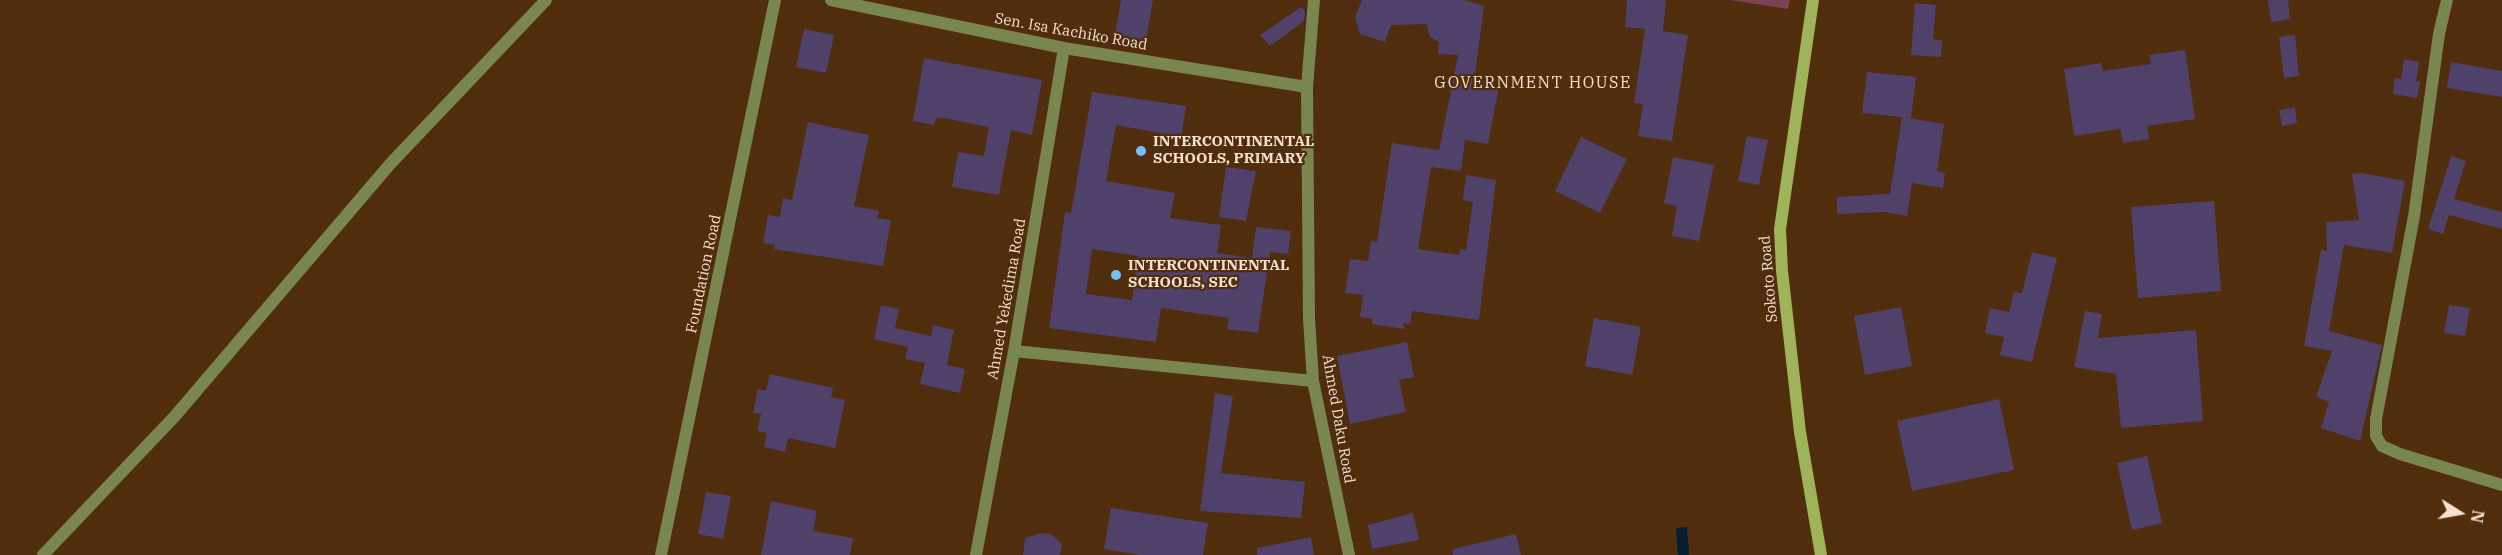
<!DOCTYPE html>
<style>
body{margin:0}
#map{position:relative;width:2502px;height:555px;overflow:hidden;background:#4f2d0d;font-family:"IBM Plex Serif",serif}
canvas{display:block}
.north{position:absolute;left:2430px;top:483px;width:60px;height:60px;-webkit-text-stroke:4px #4f2d0d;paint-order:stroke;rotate:101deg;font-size:16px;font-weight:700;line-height:24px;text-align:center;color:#f5dfce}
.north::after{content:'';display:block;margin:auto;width:21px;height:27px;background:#f5dfce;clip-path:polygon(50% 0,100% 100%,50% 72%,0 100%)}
</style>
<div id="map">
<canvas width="2502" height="555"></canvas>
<div class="north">N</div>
</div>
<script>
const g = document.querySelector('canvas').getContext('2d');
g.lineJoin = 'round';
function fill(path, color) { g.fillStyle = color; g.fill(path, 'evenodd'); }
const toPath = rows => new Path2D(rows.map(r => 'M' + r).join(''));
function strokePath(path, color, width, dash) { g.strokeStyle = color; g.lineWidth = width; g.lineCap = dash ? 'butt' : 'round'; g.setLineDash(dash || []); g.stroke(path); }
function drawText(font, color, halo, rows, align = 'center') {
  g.font = font + ' "IBM Plex Serif",serif'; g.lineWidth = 4.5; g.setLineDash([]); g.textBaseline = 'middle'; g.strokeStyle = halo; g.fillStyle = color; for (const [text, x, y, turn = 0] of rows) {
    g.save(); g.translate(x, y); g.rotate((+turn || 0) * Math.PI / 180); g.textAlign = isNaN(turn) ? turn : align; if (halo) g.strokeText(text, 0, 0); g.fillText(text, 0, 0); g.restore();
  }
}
fill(toPath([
 [1730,0,1790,0,1788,9]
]), '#7d4054');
fill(toPath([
 [1687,527,1689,555,1678,555,1676,528]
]), '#051f30');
fill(toPath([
 [1121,0,1153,0,1146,40,1115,35],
 [1362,0,1465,0,1484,6,1474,81,1499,86,1488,144,1465,140,1461,171,1431,167,1418,249,1459,255,1460,249,1466,250,1473,202,1463,200,1466,175,1496,180,1479,320,1412,311,1410,324,1403,323,1404,329,1372,324,1373,319,1360,317,1363,295,1345,293,1350,259,1368,261,1371,241,1377,242,1392,143,1439,150,1458,55,1438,54,1439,42,1430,37,1426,24,1391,25,1385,42,1360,34,1355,17],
 [1627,0,1666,0,1663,31,1688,35,1672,141,1638,136,1643,104,1634,103,1645,29,1625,27],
 [2268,0,2288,0,2290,19,2271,22],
 [1915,3,1936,5,1933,39,1942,40,1941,57,1911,55],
 [1301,7,1305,11,1304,21,1270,46,1260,35],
 [804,29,834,35,826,73,796,67],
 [2295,35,2299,76,2284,78,2279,37],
 [2185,50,2195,119,2147,126,2149,139,2123,143,2120,129,2074,136,2064,69,2101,63,2103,71,2151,64,2149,55],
 [924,58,1042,80,1032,135,1011,130,999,195,952,187,958,152,984,156,989,127,944,118,936,118,934,125,913,121],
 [2404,59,2419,62,2416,81,2420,82,2417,98,2393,94,2395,78,2401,79],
 [2451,62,2502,71,2502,97,2447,88],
 [1867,72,1916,77,1911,118,1862,113],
 [1092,92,1186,106,1181,137,1116,125,1106,181,1175,193,1170,218,1221,225,1217,253,1252,258,1256,227,1291,231,1288,254,1270,252,1258,333,1227,329,1229,318,1161,308,1156,342,1049,328,1065,212,1071,213],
 [1092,249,1138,256,1132,300,1086,294],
 [2295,107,2297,123,2282,126,2279,110],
 [1902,117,1944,124,1937,171,1945,173,1943,188,1912,183,1907,216,1884,212,1837,214,1837,197,1890,194],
 [808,122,869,135,854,206,879,211,877,218,891,220,883,266,774,249,775,245,763,243,768,215,780,217,783,198,792,200],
 [1747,136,1768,140,1759,185,1738,181],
 [1581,137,1627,159,1600,213,1555,191],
 [2451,156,2466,161,2454,199,2502,212,2502,229,2449,215,2443,234,2428,229],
 [1673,157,1714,165,1699,241,1672,236,1677,206,1664,203],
 [1226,167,1256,171,1246,221,1219,217],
 [2361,173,2405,181,2392,253,2344,245,2329,331,2382,345,2360,441,2321,428,2329,402,2316,397,2332,351,2304,346,2321,250,2327,251,2326,222,2359,220,2352,174],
 [2214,201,2221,291,2138,298,2131,207],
 [2032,252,2057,258,2032,362,2000,355,2004,337,1985,333,1990,308,2009,312,2014,292,2022,293],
 [881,305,899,309,895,328,931,336,933,325,954,330,947,365,965,369,960,393,920,384,925,363,905,359,908,347,874,339],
 [2449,305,2470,308,2465,336,2444,333],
 [1901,307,1912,366,1865,375,1854,316],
 [2085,311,2102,314,2098,338,2196,330,2203,421,2121,428,2116,374,2074,367],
 [1594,318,1641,327,1632,375,1585,366],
 [1407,342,1414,377,1399,380,1406,412,1350,424,1337,356],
 [770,374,833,388,831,397,845,400,835,448,788,438,785,452,764,447,767,433,757,431,761,414,753,413,758,389,766,391],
 [1215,393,1233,396,1221,473,1305,482,1301,518,1200,511],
 [1999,399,2014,470,1912,491,1897,421],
 [2147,456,2162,523,2132,530,2117,463],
 [706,492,731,496,723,539,698,534],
 [771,501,817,511,813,531,853,538,850,555,761,555],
 [1111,508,1208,523,1203,555,1140,555,1104,549],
 [1413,513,1419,540,1372,549,1368,525],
 [1042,533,1051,534,1062,544,1060,555,1023,555,1025,538],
 [1516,534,1521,555,1453,555,1453,549],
 [1311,537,1314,555,1257,555,1257,548]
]), '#4f4169');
strokePath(toPath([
 [831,0,1064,48,1307,87],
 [1314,0,1307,87,1309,319,1313,381,1349,555],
 [2447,0,2439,34,2414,216,2376,419,2376,436,2382,446,2400,454,2502,485],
 [1014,351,1313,381],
 [43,555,175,416,391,163,546,0],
 [661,555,775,0],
 [976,555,1014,351,1064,48]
]), '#798650', 12);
strokePath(toPath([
 [1813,0,1780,229,1782,271,1800,432,1821,555]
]), '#9fb359', 12);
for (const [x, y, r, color] of [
 [1141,151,6,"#73c1f5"],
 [1116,275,6,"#73c1f5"]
]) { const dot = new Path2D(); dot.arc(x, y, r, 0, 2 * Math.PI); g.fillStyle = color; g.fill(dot); strokePath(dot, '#4f2d0d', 2); }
drawText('15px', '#f5dfce', '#4f2d0d', [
 ["Sen. Isa Kachiko Road",1071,32,10],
 ["Foundation Road",704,274,-78],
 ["Sokoto Road",1769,279,-95],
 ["Ahmed Yekedima Road",1007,299,-80],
 ["Ahmed Daku Road",1338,419,80]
]);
drawText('bold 15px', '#f5dfce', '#4f2d0d', [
 ["INTERCONTINENTAL",1153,142],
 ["SCHOOLS, PRIMARY",1153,159],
 ["INTERCONTINENTAL",1128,266],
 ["SCHOOLS, SEC",1128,283]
], 'left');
g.letterSpacing = '1.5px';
drawText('16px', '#f5dfce', '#4f2d0d', [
 ["GOVERNMENT HOUSE",1533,83]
]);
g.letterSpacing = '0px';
</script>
